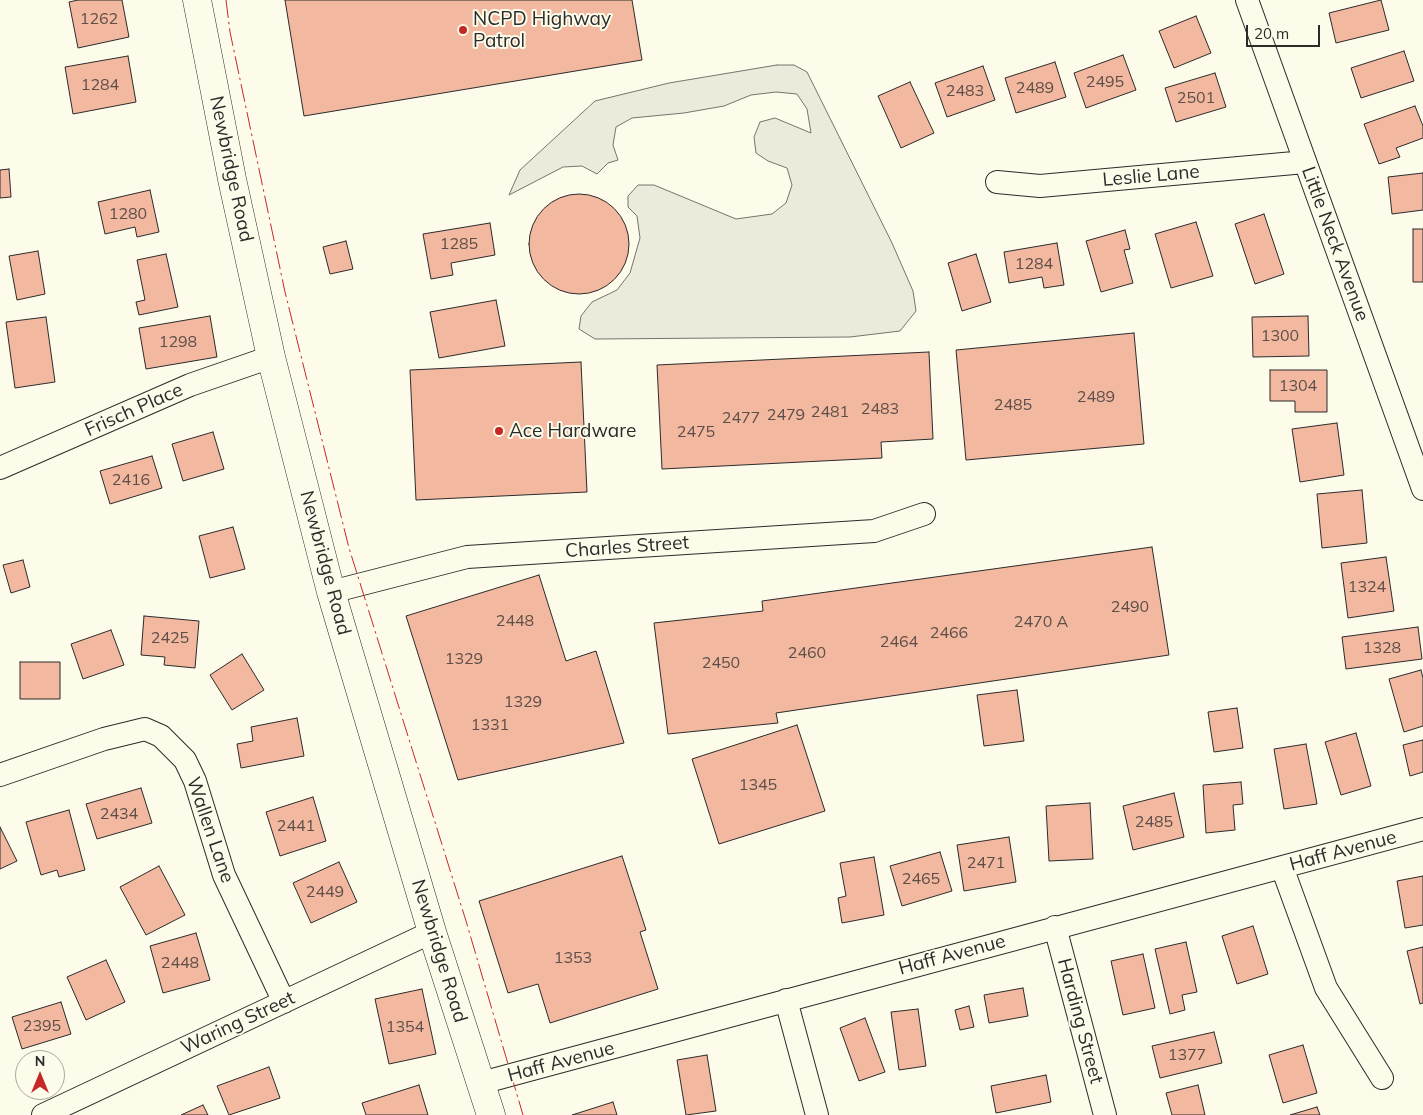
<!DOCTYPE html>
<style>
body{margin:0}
#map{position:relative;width:1423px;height:1115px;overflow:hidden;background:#fdfbea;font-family:Mulish,sans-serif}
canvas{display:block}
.north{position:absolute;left:15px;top:1050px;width:50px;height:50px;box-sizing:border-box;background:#fdfbea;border:1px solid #a9a89e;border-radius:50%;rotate:0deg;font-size:14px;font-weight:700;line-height:20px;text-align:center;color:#2b2b2b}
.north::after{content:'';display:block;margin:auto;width:18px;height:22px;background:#c62828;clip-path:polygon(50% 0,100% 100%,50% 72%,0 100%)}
.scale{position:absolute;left:1246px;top:25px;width:74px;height:22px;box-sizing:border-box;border:2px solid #2b2b2b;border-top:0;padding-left:6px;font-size:15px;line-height:18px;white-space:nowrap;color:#2b2b2b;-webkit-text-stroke:4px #fdfbea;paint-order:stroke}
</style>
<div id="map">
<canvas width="1423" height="1115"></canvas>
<div class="north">N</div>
<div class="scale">20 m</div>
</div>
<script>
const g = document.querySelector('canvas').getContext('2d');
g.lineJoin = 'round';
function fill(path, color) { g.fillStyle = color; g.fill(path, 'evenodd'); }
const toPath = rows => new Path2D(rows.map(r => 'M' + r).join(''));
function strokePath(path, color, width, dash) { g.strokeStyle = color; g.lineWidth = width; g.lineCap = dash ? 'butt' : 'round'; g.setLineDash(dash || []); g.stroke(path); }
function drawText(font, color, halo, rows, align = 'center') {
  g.font = font + ' Mulish,sans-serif'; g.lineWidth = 4; g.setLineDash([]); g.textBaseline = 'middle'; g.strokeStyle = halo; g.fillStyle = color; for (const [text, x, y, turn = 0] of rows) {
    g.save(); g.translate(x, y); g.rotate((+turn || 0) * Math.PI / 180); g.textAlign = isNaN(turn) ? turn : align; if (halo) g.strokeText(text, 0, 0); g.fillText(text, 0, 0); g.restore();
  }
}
const green = toPath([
 [777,65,794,65,807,72,892,243,913,291,916,311,900,331,850,337,595,339,579,329,581,316,592,302,617,290,630,273,640,238,637,216,628,207,628,196,638,185,654,185,736,219,772,214,786,203,792,185,787,168,768,161,756,153,754,137,760,122,775,118,811,133,807,109,797,94,776,92,751,95,724,106,684,113,632,118,616,127,613,145,618,160,608,163,597,174,582,166,563,167,509,195,520,170,595,101,669,83,777,65]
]);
fill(green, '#ecebdb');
strokePath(green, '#74746e', 1);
const building = toPath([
 [78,0,122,0,129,37,78,48,69,2,78,0],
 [285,0,632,0,642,60,304,116,285,0],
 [1381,0,1389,30,1336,43,1329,13,1381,0],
 [1196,16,1211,53,1174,68,1159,31,1196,16],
 [1404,51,1414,81,1361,98,1351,68,1404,51],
 [1123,55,1136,90,1086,108,1074,73,1123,55],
 [128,56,136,102,73,114,65,67,128,56],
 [1055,62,1066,97,1016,113,1005,78,1055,62],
 [983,66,995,100,947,117,935,83,983,66],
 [1215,73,1226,107,1176,122,1165,88,1215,73],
 [910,82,934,133,901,148,878,96,910,82],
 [1415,106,1423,126,1423,138,1396,148,1400,157,1379,164,1364,124,1415,106],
 [9,169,11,197,0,198,0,170,9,169],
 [1423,173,1423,210,1392,214,1388,177,1423,173],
 [150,190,159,232,137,237,135,227,105,234,98,202,150,190],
 '529 244a50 50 0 1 1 100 0a50 50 0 1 1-100 0Z',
 [1264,214,1284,274,1255,284,1235,224,1264,214],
 [1196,222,1213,276,1171,288,1155,234,1196,222],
 [490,223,495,255,451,263,453,275,431,279,423,234,490,223],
 [1413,229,1423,229,1423,282,1413,282,1413,229],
 [1125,230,1130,249,1124,250,1133,283,1101,292,1086,241,1125,230],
 [346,241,353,269,330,274,323,247,346,241],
 [1057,243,1064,285,1044,288,1042,277,1009,283,1004,252,1057,243],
 [38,251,45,294,17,300,9,256,38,251],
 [166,254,178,307,139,315,136,302,145,300,137,260,166,254],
 [976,254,991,302,962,311,948,263,976,254],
 [496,300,505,346,439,358,430,312,496,300],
 [210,316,217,357,146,369,139,328,210,316],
 [1308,316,1309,356,1253,357,1252,317,1308,316],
 [46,317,55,382,15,388,6,322,46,317],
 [1134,333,1144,444,966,460,956,350,1134,333],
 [929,352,933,439,881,442,882,458,662,469,657,365,929,352],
 [581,362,587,492,416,500,410,370,581,362],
 [1270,370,1327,370,1327,412,1295,412,1295,401,1270,401,1270,370],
 [1337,423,1344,475,1300,482,1292,429,1337,423],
 [213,432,224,469,183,481,172,444,213,432],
 [152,456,162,488,110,504,100,471,152,456],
 [1362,490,1367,543,1322,548,1317,494,1362,490],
 [233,527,245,569,210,578,199,536,233,527],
 [1152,547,1169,655,776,713,778,723,668,734,654,623,763,611,762,601,1152,547],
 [1386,557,1394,611,1348,618,1341,563,1386,557],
 [23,560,30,587,11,593,3,565,23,560],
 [539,575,566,661,596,651,624,743,458,780,406,616,539,575],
 [144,616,199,621,195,668,164,665,165,657,141,655,144,616],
 [1418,627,1422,659,1346,669,1342,637,1418,627],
 [111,630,124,665,83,679,71,644,111,630],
 [242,654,264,690,232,710,210,675,242,654],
 [20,662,60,662,60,699,20,699,20,662],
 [1421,670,1423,678,1423,726,1404,732,1389,679,1421,670],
 [1017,690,1024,741,984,746,977,695,1017,690],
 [1237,708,1243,748,1214,752,1208,712,1237,708],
 [297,718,304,756,241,768,237,744,253,741,251,727,297,718],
 [797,725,825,811,719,844,692,759,797,725],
 [1356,733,1371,786,1341,795,1325,742,1356,733],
 [1423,740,1423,772,1410,776,1403,745,1423,740],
 [1306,744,1317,804,1284,809,1274,749,1306,744],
 [1241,782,1243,804,1233,805,1235,830,1206,833,1203,785,1241,782],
 [141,788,152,823,97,839,86,804,141,788],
 [1174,793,1184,837,1133,850,1123,806,1174,793],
 [313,797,326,841,280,856,266,812,313,797],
 [1090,803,1093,859,1049,861,1046,806,1090,803],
 [69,810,85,870,59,877,57,870,41,875,26,822,69,810],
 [0,827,17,861,0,869,0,827],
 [1009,837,1016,882,964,891,957,845,1009,837],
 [940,852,952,891,902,906,890,866,940,852],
 [622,856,646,930,640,932,658,989,550,1023,538,984,508,993,479,901,622,856],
 [874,857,884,915,842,923,838,898,846,896,840,863,874,857],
 [339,862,357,902,311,923,293,883,339,862],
 [159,866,185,915,146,935,120,887,159,866],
 [1423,876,1423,925,1405,928,1397,881,1423,876],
 [1253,926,1268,974,1237,984,1222,936,1253,926],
 [196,933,210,980,163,993,150,946,196,933],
 [1186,942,1197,992,1182,995,1185,1010,1170,1014,1155,949,1186,942],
 [1423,947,1423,1003,1420,1004,1407,951,1423,947],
 [1143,954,1155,1008,1123,1015,1111,961,1143,954],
 [106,960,125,1002,86,1020,67,977,106,960],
 [1023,988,1028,1016,989,1023,984,995,1023,988],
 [422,989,436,1054,389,1064,375,999,422,989],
 [61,1002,71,1034,22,1049,12,1017,61,1002],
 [969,1006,974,1027,960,1030,955,1010,969,1006],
 [918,1009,926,1066,899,1070,891,1012,918,1009],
 [865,1018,885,1072,859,1081,840,1028,865,1018],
 [1214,1032,1222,1063,1160,1078,1152,1046,1214,1032],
 [1303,1045,1317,1093,1283,1103,1269,1055,1303,1045],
 [707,1055,716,1111,686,1115,677,1060,707,1055],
 [269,1067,280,1098,229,1115,217,1086,269,1067],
 [1046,1075,1051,1102,996,1113,991,1086,1046,1075],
 [419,1085,428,1115,366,1115,362,1103,419,1085],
 [1198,1085,1205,1115,1172,1115,1166,1093,1198,1085],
 [613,1102,617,1115,572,1115,613,1102],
 [203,1105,208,1115,181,1115,203,1105],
 [1317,1107,1320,1115,1290,1115,1317,1107]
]);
fill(building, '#f2b8a0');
strokePath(building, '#2b2b2b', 1);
const minor = toPath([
 [1247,0,1423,489],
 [997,182,1040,186,1305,162],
 [0,468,190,385,271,357],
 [331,592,467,557,874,531,924,514],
 [0,775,104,739,145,729,161,736,185,760,195,781,224,875,284,1002],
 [1282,867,1326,988,1382,1078],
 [1055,927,1105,1115],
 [786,1000,817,1115],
 [481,1083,1423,829],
 [43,1115,432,932]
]);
const primary = toPath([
 [197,0,232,179,271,357,331,592,432,932,491,1115]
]);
strokePath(minor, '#2b2b2b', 24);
strokePath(primary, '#2b2b2b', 29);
strokePath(minor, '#fdfbea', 22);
strokePath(primary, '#fdfbea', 28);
strokePath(toPath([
 [226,0,230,32,285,292,349,548,466,921,523,1115]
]), '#c62828', 1, [18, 4, 2.5, 4]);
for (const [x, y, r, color] of [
 [463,30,5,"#c62828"],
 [499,431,5,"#c62828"]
]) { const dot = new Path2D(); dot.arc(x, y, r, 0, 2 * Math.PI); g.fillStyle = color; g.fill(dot); strokePath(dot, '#fdfbea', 2); }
drawText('16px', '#5d4e48', null, [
 ["1262",99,19],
 ["2495",1105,82],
 ["1284",100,85],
 ["2489",1035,88],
 ["2483",965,91],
 ["2501",1196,98],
 ["1280",128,214],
 ["1285",459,244],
 ["1284",1034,264],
 ["1300",1280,336],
 ["1298",178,342],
 ["1304",1298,386],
 ["2489",1096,397],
 ["2485",1013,405],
 ["2483",880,409],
 ["2481",830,412],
 ["2479",786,415],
 ["2477",741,418],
 ["2475",696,432],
 ["2416",131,480],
 ["1324",1367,587],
 ["2490",1130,607],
 ["2448",515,621],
 ["2470 A",1041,622],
 ["2466",949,633],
 ["2425",170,638],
 ["2464",899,642],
 ["1328",1382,648],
 ["2460",807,653],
 ["1329",464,659],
 ["2450",721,663],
 ["1329",523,702],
 ["1331",490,725],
 ["1345",758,785],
 ["2434",119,814],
 ["2485",1154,822],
 ["2441",296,826],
 ["2471",986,863],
 ["2465",921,879],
 ["2449",325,892],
 ["1353",573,958],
 ["2448",180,963],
 ["2395",42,1026],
 ["1354",405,1027],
 ["1377",1187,1055]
]);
drawText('19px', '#2b2b2b', '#fdfbea', [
 ["NCPD Highway",473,19],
 ["Patrol",473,41],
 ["Ace Hardware",509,431]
], 'left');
drawText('19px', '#2b2b2b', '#fdfbea', [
 ["Newbridge Road",231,169,78],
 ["Leslie Lane",1151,176,-5],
 ["Little Neck Avenue",1335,244,70],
 ["Frisch Place",134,410,-24],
 ["Charles Street",627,547,-4],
 ["Newbridge Road",325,563,75],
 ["Wallen Lane",210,830,71],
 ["Haff Avenue",1343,851,-15],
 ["Newbridge Road",439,951,73],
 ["Haff Avenue",952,955,-15],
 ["Harding Street",1080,1021,75],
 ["Waring Street",238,1023,-25],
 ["Haff Avenue",561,1062,-15]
]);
</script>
